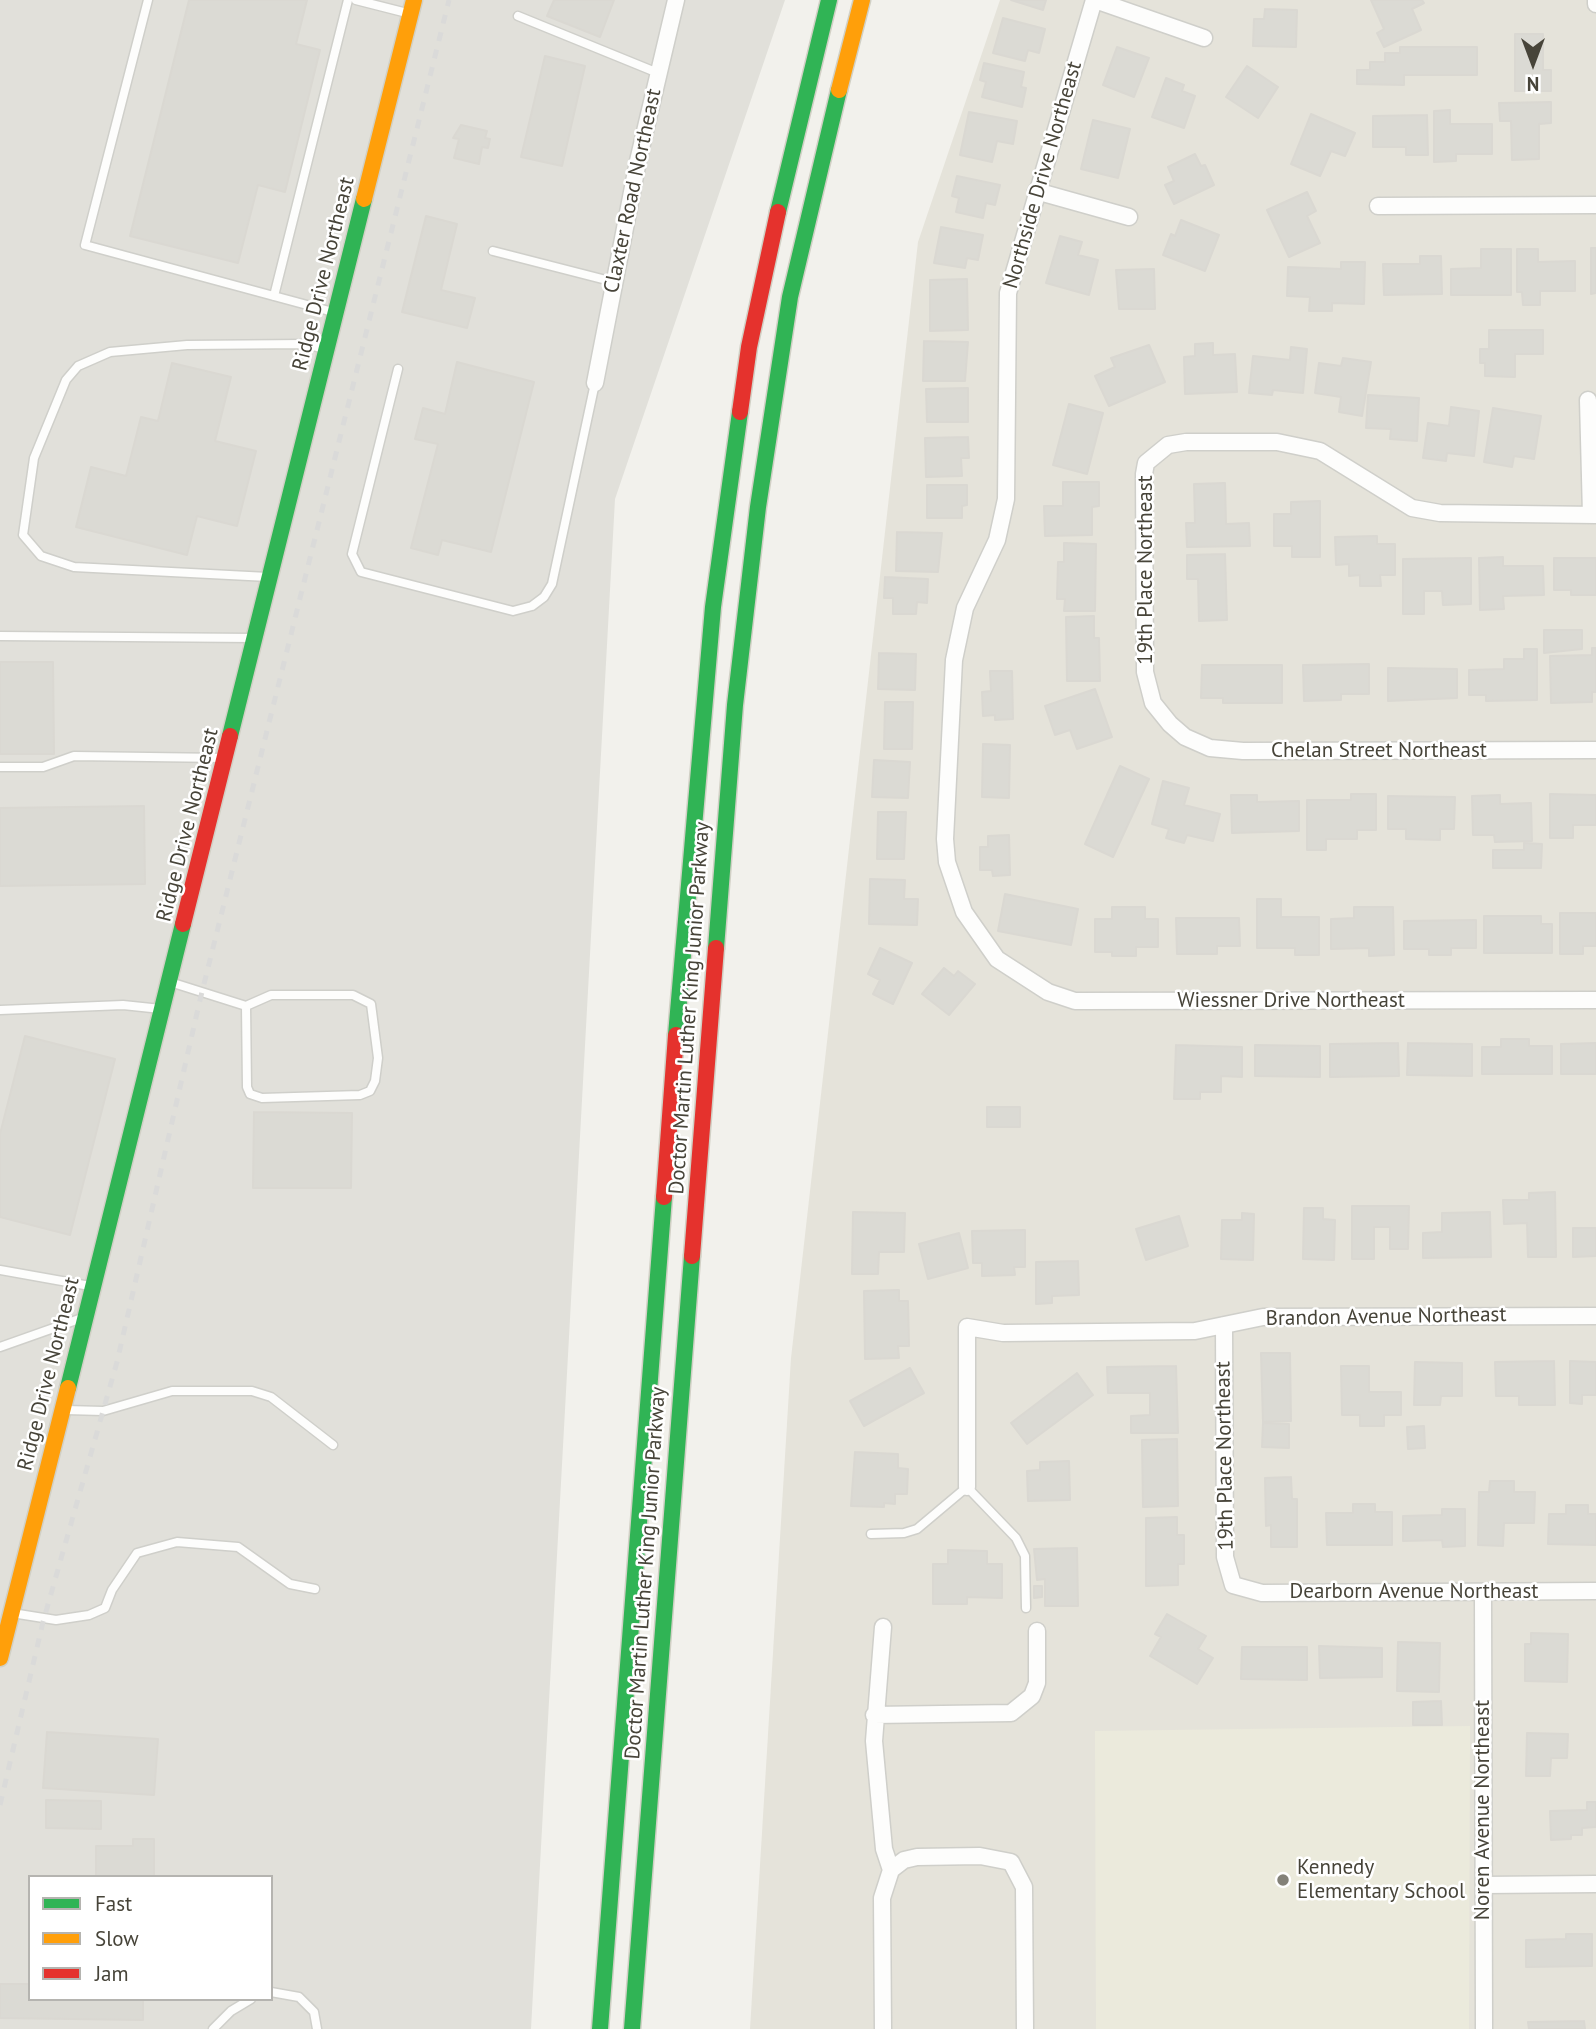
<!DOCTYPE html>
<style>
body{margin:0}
#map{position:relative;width:1596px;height:2029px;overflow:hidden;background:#f2f1ec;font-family:"PT Sans",sans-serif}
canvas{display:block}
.legend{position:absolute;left:28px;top:1875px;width:245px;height:126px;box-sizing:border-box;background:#fff;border:2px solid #b5b4b0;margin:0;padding:9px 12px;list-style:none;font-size:21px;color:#474439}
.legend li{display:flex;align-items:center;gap:14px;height:35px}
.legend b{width:35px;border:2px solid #b5b4b0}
.north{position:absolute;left:1498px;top:28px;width:70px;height:70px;-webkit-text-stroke:5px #fff;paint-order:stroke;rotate:180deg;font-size:19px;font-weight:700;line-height:28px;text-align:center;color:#474439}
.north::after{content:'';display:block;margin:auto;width:24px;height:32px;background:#474439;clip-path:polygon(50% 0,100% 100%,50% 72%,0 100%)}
</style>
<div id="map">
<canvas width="1596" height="2029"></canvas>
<ul class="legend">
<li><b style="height:9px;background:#30b455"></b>Fast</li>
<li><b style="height:9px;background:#ff9f0a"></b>Slow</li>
<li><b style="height:9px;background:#e5322d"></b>Jam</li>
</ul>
<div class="north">N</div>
</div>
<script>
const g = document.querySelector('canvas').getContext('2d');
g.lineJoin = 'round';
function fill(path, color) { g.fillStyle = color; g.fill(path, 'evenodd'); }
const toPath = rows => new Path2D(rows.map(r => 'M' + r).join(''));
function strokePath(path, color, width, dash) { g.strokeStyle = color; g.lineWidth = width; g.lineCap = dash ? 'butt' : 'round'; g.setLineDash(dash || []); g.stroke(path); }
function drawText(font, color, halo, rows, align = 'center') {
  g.font = font + ' "PT Sans",sans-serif'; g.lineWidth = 5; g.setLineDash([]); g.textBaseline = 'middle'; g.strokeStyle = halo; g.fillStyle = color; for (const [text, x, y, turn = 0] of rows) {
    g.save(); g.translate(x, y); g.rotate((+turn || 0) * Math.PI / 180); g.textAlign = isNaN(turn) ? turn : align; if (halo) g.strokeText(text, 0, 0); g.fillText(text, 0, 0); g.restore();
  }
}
fill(toPath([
 [1000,0,1596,0,1596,2029,750,2029,791,1358,918,242]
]), '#e5e3da');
fill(toPath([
 [0,0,785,0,615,499,531,2029,0,2029],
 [30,1877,271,1877,271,1999,30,1999]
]), '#e1e0da');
fill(toPath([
 [1470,1726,1469,2029,1096,2029,1095,1731]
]), '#ebeadc');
const building = toPath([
 [189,0,307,0,296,44,320,50,285,192,258,185,238,263,130,236,189,0],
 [554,0,614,0,600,37,547,16,554,0],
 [1011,0,1046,0,1043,10,1011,0],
 [1371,0,1422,0,1424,3,1412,9,1421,30,1384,47,1377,33,1384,29,1371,0],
 [1265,9,1297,10,1296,47,1253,46,1254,19,1264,19,1265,9],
 [1003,18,1045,29,1039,53,1028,50,1025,61,993,53,1003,18],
 [1515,34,1543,34,1543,70,1551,70,1551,91,1515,91,1515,34],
 [1117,47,1149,58,1134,97,1103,85,1117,47],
 [1400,47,1477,47,1477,75,1404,75,1404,85,1357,84,1357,70,1370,70,1370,62,1385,62,1385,53,1400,53,1400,47],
 [545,56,585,66,562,166,521,157,545,56],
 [984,63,1024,72,1021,87,1026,88,1022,107,982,97,986,82,980,80,984,63],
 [1247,66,1278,87,1258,118,1226,97,1247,66],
 [1166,78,1184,85,1182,91,1195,96,1184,128,1152,117,1166,78],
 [1551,102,1551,123,1539,124,1539,159,1512,160,1511,121,1500,121,1499,103,1551,102],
 [1450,110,1450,124,1492,124,1492,154,1456,154,1456,161,1434,162,1434,111,1450,110],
 [969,112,1017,121,1013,144,997,141,992,162,960,155,969,112],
 [1311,114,1355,133,1345,156,1331,151,1320,176,1291,164,1311,114],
 [1427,115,1428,155,1406,155,1406,147,1373,147,1373,116,1427,115],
 [1093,120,1130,129,1118,178,1081,169,1093,120],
 [461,125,487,131,485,138,490,139,488,148,482,147,479,164,454,158,459,139,453,138,461,125],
 [1195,154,1201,166,1205,165,1214,185,1174,204,1165,185,1174,181,1168,167,1195,154],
 [957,176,1000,185,995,205,986,203,983,218,956,212,959,198,952,196,957,176],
 [1307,192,1316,211,1307,216,1320,243,1289,257,1267,210,1307,192],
 [426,216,457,224,441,290,475,298,467,328,402,312,426,216],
 [1181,220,1219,235,1205,271,1163,255,1171,234,1175,236,1181,220],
 [941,227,983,235,978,260,967,258,965,268,934,263,941,227],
 [1060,236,1082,242,1078,255,1098,260,1089,295,1046,283,1060,236],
 [1591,248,1596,248,1596,293,1591,294,1591,248],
 [1481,249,1511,249,1511,295,1451,295,1451,269,1481,268,1481,249],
 [1517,249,1538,249,1538,262,1575,261,1575,291,1540,291,1540,305,1523,305,1522,292,1517,292,1517,249],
 [1420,256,1441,256,1442,294,1384,295,1383,264,1420,264,1420,256],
 [1341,262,1365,262,1364,304,1332,303,1332,311,1309,311,1310,297,1287,296,1288,267,1341,269,1341,262],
 [1154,269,1155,309,1119,309,1116,270,1154,269],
 [967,279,968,330,930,331,930,280,967,279],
 [1489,330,1543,330,1543,354,1515,354,1515,377,1485,376,1485,363,1480,363,1480,349,1489,349,1489,330],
 [924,341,968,342,965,381,923,381,924,341],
 [1213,343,1213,355,1235,354,1237,392,1185,394,1184,357,1195,356,1195,344,1213,343],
 [1149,345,1165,382,1109,406,1095,376,1115,367,1111,358,1149,345],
 [1291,347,1307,349,1303,393,1273,390,1272,395,1249,393,1253,356,1290,360,1291,347],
 [1343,358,1371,362,1362,416,1339,412,1341,397,1315,393,1319,363,1341,366,1343,358],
 [457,362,534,382,491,552,442,540,438,555,411,548,438,444,415,439,423,408,445,414,457,362],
 [172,363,231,377,215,441,256,451,237,526,197,516,187,555,76,527,91,467,126,476,141,417,158,421,172,363],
 [968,388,968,422,927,422,926,389,968,388],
 [1368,395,1419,398,1417,441,1390,439,1391,429,1366,428,1368,395],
 [1069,404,1103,413,1087,474,1053,465,1069,404],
 [1451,407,1479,411,1474,456,1447,453,1446,461,1423,458,1428,423,1449,426,1451,407],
 [1493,408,1541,416,1534,459,1514,456,1512,467,1484,462,1493,408],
 [968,437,969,458,961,458,962,476,926,477,925,438,968,437],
 [1063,482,1099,482,1099,506,1092,507,1092,535,1045,536,1044,506,1063,506,1063,482],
 [1225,483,1226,524,1249,523,1250,546,1187,547,1186,523,1195,523,1194,484,1225,483],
 [927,485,967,485,967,505,962,506,962,518,927,518,927,485],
 [1320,501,1320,557,1292,557,1292,546,1274,546,1274,514,1291,514,1291,502,1320,501],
 [897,532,942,533,938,572,896,571,897,532],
 [1377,536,1377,544,1395,544,1395,575,1380,575,1381,586,1360,586,1360,575,1349,576,1349,564,1336,565,1335,537,1377,536],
 [1064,543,1096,544,1095,611,1064,611,1065,599,1057,599,1058,562,1064,562,1064,543],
 [1225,554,1227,620,1199,621,1198,579,1187,579,1187,555,1225,554],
 [1503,557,1503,566,1543,566,1544,595,1503,596,1504,609,1480,610,1479,558,1503,557],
 [1471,558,1471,604,1443,605,1442,591,1424,591,1424,614,1403,614,1403,559,1471,558],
 [1554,558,1596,558,1596,595,1571,595,1571,590,1554,590,1554,558],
 [885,577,928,579,927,603,917,602,916,614,893,614,893,598,884,598,885,577],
 [1094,616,1094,638,1099,638,1100,681,1067,681,1066,617,1094,616],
 [1544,630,1582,630,1582,649,1544,653,1544,630],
 [1592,648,1596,648,1596,692,1592,692,1592,702,1551,703,1550,656,1592,655,1592,648],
 [1524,649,1537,649,1537,700,1486,701,1486,695,1469,695,1469,670,1504,669,1504,659,1524,659,1524,649],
 [879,653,916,654,915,690,878,689,879,653],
 [0,662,53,662,54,754,0,754,0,662],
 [1369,664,1369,694,1341,694,1341,700,1304,701,1303,665,1369,664],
 [1202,665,1282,665,1282,703,1223,703,1223,698,1201,698,1202,665],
 [1388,668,1457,669,1457,698,1388,701,1388,668],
 [990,671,1012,671,1013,719,995,720,995,715,983,716,982,692,991,691,990,671],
 [1095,689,1112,737,1077,749,1070,730,1055,735,1045,706,1095,689],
 [885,702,913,702,912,749,884,749,885,702],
 [983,744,1010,745,1009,798,982,797,983,744],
 [874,760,910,762,908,798,872,797,874,760],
 [1120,766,1149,779,1113,857,1085,844,1120,766],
 [1163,781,1189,788,1184,805,1220,814,1213,841,1187,835,1184,843,1166,838,1169,829,1152,824,1163,781],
 [1351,794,1376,794,1376,830,1357,830,1357,839,1326,839,1326,850,1307,850,1307,800,1351,800,1351,794],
 [1550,794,1596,795,1596,825,1573,825,1573,838,1550,838,1550,794],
 [1231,795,1257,795,1257,802,1299,801,1299,831,1232,833,1231,795],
 [1500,795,1500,804,1531,803,1532,841,1495,842,1494,835,1473,835,1472,796,1500,795],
 [1388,796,1455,797,1454,829,1440,829,1440,840,1406,839,1406,829,1388,829,1388,796],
 [144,806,145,884,0,886,0,808,144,806],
 [878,812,906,812,904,859,877,859,878,812],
 [1009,835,1010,875,993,876,992,870,980,870,980,847,988,847,988,836,1009,835],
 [1524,843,1542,844,1541,868,1493,868,1493,850,1524,850,1524,843],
 [870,879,905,880,904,899,918,899,917,925,869,924,870,879],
 [1005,894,1078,909,1071,945,998,931,1005,894],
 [1257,899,1281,899,1281,917,1319,917,1319,955,1295,955,1295,948,1257,948,1257,899],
 [1112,907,1145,907,1145,919,1158,919,1158,947,1136,947,1136,956,1112,956,1112,952,1095,952,1095,919,1112,919,1112,907],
 [1354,907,1393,907,1394,955,1369,956,1369,948,1331,949,1331,919,1354,918,1354,907],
 [1560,913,1596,913,1596,946,1583,946,1583,954,1560,954,1560,913],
 [1484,916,1541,916,1541,924,1552,924,1552,953,1484,953,1484,916],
 [1176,918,1239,918,1240,946,1217,946,1217,954,1177,954,1176,918],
 [1476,920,1476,948,1451,948,1451,955,1429,955,1429,949,1404,949,1404,921,1476,920],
 [880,948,912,963,893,1004,873,994,880,980,868,974,880,948],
 [944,968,954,976,958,971,975,984,949,1015,922,994,944,968],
 [25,1036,115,1059,70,1235,0,1217,0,1134,25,1036],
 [1501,1039,1529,1039,1529,1046,1552,1046,1552,1074,1482,1074,1482,1047,1501,1047,1501,1039],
 [1398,1043,1399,1076,1330,1077,1330,1044,1398,1043],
 [1408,1043,1472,1044,1472,1076,1407,1075,1408,1043],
 [1596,1043,1596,1074,1561,1074,1561,1044,1596,1043],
 [1176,1045,1242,1047,1242,1077,1221,1076,1221,1092,1200,1092,1200,1099,1174,1099,1176,1045],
 [1255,1045,1320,1046,1320,1077,1255,1076,1255,1045],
 [987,1107,1020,1107,1020,1127,987,1127,987,1107],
 [254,1112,352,1113,351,1188,253,1188,254,1112],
 [1555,1192,1556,1257,1528,1257,1527,1223,1504,1224,1503,1200,1529,1200,1529,1193,1555,1192],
 [1352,1206,1409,1206,1408,1249,1390,1249,1390,1227,1374,1227,1374,1259,1352,1259,1352,1206],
 [1304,1208,1323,1208,1323,1219,1335,1220,1334,1260,1303,1259,1304,1208],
 [853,1212,905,1213,904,1252,879,1252,878,1274,852,1274,853,1212],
 [1490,1212,1491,1257,1423,1258,1423,1233,1442,1232,1442,1213,1490,1212],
 [1242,1213,1254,1214,1253,1260,1221,1259,1222,1220,1242,1220,1242,1213],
 [1179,1216,1188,1246,1146,1260,1136,1229,1179,1216],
 [1573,1228,1596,1228,1596,1256,1573,1257,1573,1228],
 [1025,1230,1025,1267,1014,1267,1015,1275,982,1276,982,1263,973,1263,972,1231,1025,1230],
 [959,1233,968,1268,928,1279,919,1244,959,1233],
 [1078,1261,1079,1295,1052,1296,1052,1303,1036,1304,1036,1262,1078,1261],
 [899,1290,899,1301,908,1301,909,1346,898,1346,899,1358,865,1359,864,1291,899,1290],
 [1261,1353,1290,1353,1291,1421,1263,1422,1261,1353],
 [1554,1361,1555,1405,1519,1405,1519,1396,1496,1396,1495,1362,1554,1361],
 [1570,1361,1596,1362,1596,1395,1582,1395,1582,1404,1570,1403,1570,1361],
 [1415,1362,1462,1363,1462,1396,1441,1396,1440,1405,1414,1405,1415,1362],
 [1176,1366,1178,1433,1131,1433,1131,1416,1150,1415,1150,1393,1108,1393,1107,1367,1176,1366],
 [1341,1366,1369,1366,1369,1392,1401,1392,1401,1415,1384,1415,1384,1426,1360,1426,1360,1415,1342,1415,1341,1366],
 [910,1368,924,1393,864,1426,850,1401,910,1368],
 [1077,1373,1093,1395,1027,1444,1011,1423,1077,1373],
 [1263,1423,1289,1424,1289,1448,1262,1447,1263,1423],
 [1424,1426,1425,1448,1408,1449,1407,1427,1424,1426],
 [1177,1439,1178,1506,1143,1507,1142,1440,1177,1439],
 [855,1452,898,1454,898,1468,908,1469,907,1494,895,1494,895,1504,884,1503,884,1507,851,1506,855,1452],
 [1069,1461,1070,1500,1028,1501,1027,1471,1040,1470,1040,1462,1069,1461],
 [1291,1477,1292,1499,1297,1499,1297,1547,1271,1547,1271,1525,1266,1526,1265,1478,1291,1477],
 [1490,1481,1514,1481,1514,1492,1535,1492,1534,1523,1504,1523,1503,1546,1478,1545,1479,1492,1489,1492,1490,1481],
 [1353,1504,1375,1504,1375,1512,1392,1512,1392,1545,1327,1545,1326,1513,1353,1513,1353,1504],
 [1566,1505,1588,1505,1588,1514,1596,1514,1596,1545,1548,1544,1549,1514,1566,1514,1566,1505],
 [1442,1509,1465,1509,1465,1546,1443,1547,1442,1540,1403,1541,1403,1516,1442,1515,1442,1509],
 [1177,1517,1177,1535,1184,1535,1184,1564,1178,1564,1178,1585,1146,1586,1146,1518,1177,1517],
 [1077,1548,1078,1606,1045,1606,1045,1579,1037,1580,1034,1549,1077,1548],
 [948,1550,987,1551,987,1564,1002,1564,1002,1598,967,1597,967,1604,933,1604,933,1564,948,1564,948,1550],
 [1034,1586,1042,1586,1042,1597,1034,1598,1034,1586],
 [1167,1614,1206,1636,1198,1649,1213,1658,1197,1684,1150,1656,1161,1637,1155,1634,1167,1614],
 [1531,1633,1568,1634,1567,1682,1525,1681,1525,1644,1531,1644,1531,1633],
 [1398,1642,1440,1643,1439,1692,1397,1691,1398,1642],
 [1319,1646,1382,1648,1382,1677,1320,1678,1319,1646],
 [1242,1647,1307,1647,1307,1680,1241,1679,1242,1647],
 [1441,1701,1442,1725,1413,1725,1413,1702,1441,1701],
 [47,1732,158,1739,154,1795,43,1788,47,1732],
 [1527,1733,1568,1734,1567,1758,1551,1758,1550,1776,1526,1776,1527,1733],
 [46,1800,101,1801,101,1829,46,1828,46,1800],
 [1587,1802,1596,1802,1596,1827,1582,1828,1582,1835,1571,1835,1571,1839,1551,1840,1550,1811,1587,1810,1587,1802],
 [133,1839,154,1839,154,1877,96,1877,96,1846,133,1846,133,1839],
 [1566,1934,1592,1934,1592,1966,1526,1967,1526,1940,1566,1939,1566,1934],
 [0,1984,30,1984,30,1999,143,1999,143,2020,0,2018,0,1984],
 [1584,2021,1585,2029,1529,2029,1528,2022,1584,2021]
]);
fill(building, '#dbdad4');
strokePath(building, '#dad8d2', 2);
const lane = toPath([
 [148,0,85,245,333,312],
 [356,0,407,13],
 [518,16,658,73],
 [493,251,614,282],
 [274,296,348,0],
 [398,369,352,554,361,572,513,611,532,606,544,597,552,584,595,383],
 [268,577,74,567,41,556,23,535,34,458,66,380,78,366,110,352,187,345,305,344,324,349],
 [0,636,254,638],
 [0,767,43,767,74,756,224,758],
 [170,982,246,1006,271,995,353,995,371,1004,378,1058,375,1081,370,1091,360,1095,262,1098,250,1094,247,1087,246,1006],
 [0,1010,123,1005,161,1009],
 [0,1270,90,1286],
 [0,1347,82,1318],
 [66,1410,103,1411,172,1391,252,1391,271,1397,333,1445],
 [871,1534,904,1533,917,1529,967,1487,1016,1538,1025,1556,1026,1608],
 [12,1613,56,1620,89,1615,105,1608,112,1590,137,1553,177,1542,238,1547,290,1584,315,1589],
 [271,1992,299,1997,314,2012,317,2029],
 [213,2029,231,2011,251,1999]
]);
const street = toPath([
 [1094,0,1008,293,1006,499,997,540,965,608,954,660,945,839,947,862,964,912,997,959,1048,992,1075,1001,1596,1000],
 [1095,0,1204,38],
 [1596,0,1596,4],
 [1036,191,1129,217],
 [1378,206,1596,205],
 [595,383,638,161,676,0],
 [1588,400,1591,515],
 [1596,515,1440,513,1412,508,1320,451,1277,442,1186,442,1168,445,1146,463,1144,474,1145,672,1153,703,1170,724,1185,737,1210,748,1243,751,1596,750],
 [1224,1325,1225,1557,1233,1585,1262,1593,1596,1591],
 [967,1487,967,1327,1003,1333,1195,1331,1263,1317,1596,1316],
 [1483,1592,1484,2029],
 [883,1627,874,1741,884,1849,891,1870],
 [874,1715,1011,1713,1032,1696,1037,1683,1037,1631],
 [1484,1885,1596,1884],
 [883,2029,882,1898,891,1870,904,1860,917,1857,980,1856,1011,1862,1024,1887,1025,2029]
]);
const fast = toPath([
 [778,212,829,0],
 [230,736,364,199],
 [716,948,735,705,758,507,790,297,839,90],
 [676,1035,713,607,740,412],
 [68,1388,183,924],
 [600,2029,664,1197],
 [632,2029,692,1256]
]);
const slow = toPath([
 [839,90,862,0],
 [364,199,414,0],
 [0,1658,68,1388]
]);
const jam = toPath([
 [740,412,749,347,778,212],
 [183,924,230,736],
 [664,1197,676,1035],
 [692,1256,716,948]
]);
strokePath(lane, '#cfcfca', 11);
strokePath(street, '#cfcfca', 19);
strokePath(fast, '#d1d0c5', 19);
strokePath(slow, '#d1d0c5', 19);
strokePath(jam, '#d1d0c5', 19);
strokePath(lane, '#fdfdfc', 8);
strokePath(street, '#fdfdfc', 16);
strokePath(fast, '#30b455', 16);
strokePath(slow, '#ff9f0a', 16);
strokePath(jam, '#e5322d', 16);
strokePath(toPath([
 [0,1805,43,1622,117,1362,200,1000,449,0]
]), '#dadad9', 5, [9, 9]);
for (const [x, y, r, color] of [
 [1283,1880,7,"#838178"]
]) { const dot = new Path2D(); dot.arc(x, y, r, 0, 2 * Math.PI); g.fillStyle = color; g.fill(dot); strokePath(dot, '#fff', 2.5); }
drawText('21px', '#474439', '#fff', [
 ["Northside Drive Northeast",1043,175,-74],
 ["Claxter Road Northeast",633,191,-78],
 ["Ridge Drive Northeast",324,274,-76],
 ["19th Place Northeast",1146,570,-90],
 ["Chelan Street Northeast",1379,751],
 ["Ridge Drive Northeast",188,825,-76],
 ["Wiessner Drive Northeast",1291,1001],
 ["Doctor Martin Luther King Junior Parkway",690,1008,-86],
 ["Brandon Avenue Northeast",1386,1317,-1],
 ["Ridge Drive Northeast",49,1374,-76],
 ["19th Place Northeast",1225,1456,-91],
 ["Doctor Martin Luther King Junior Parkway",646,1573,-86],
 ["Dearborn Avenue Northeast",1414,1592],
 ["Noren Avenue Northeast",1483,1810,-90]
]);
drawText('21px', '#474439', '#fff', [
 ["Kennedy",1297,1868],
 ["Elementary School",1297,1892]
], 'left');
</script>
